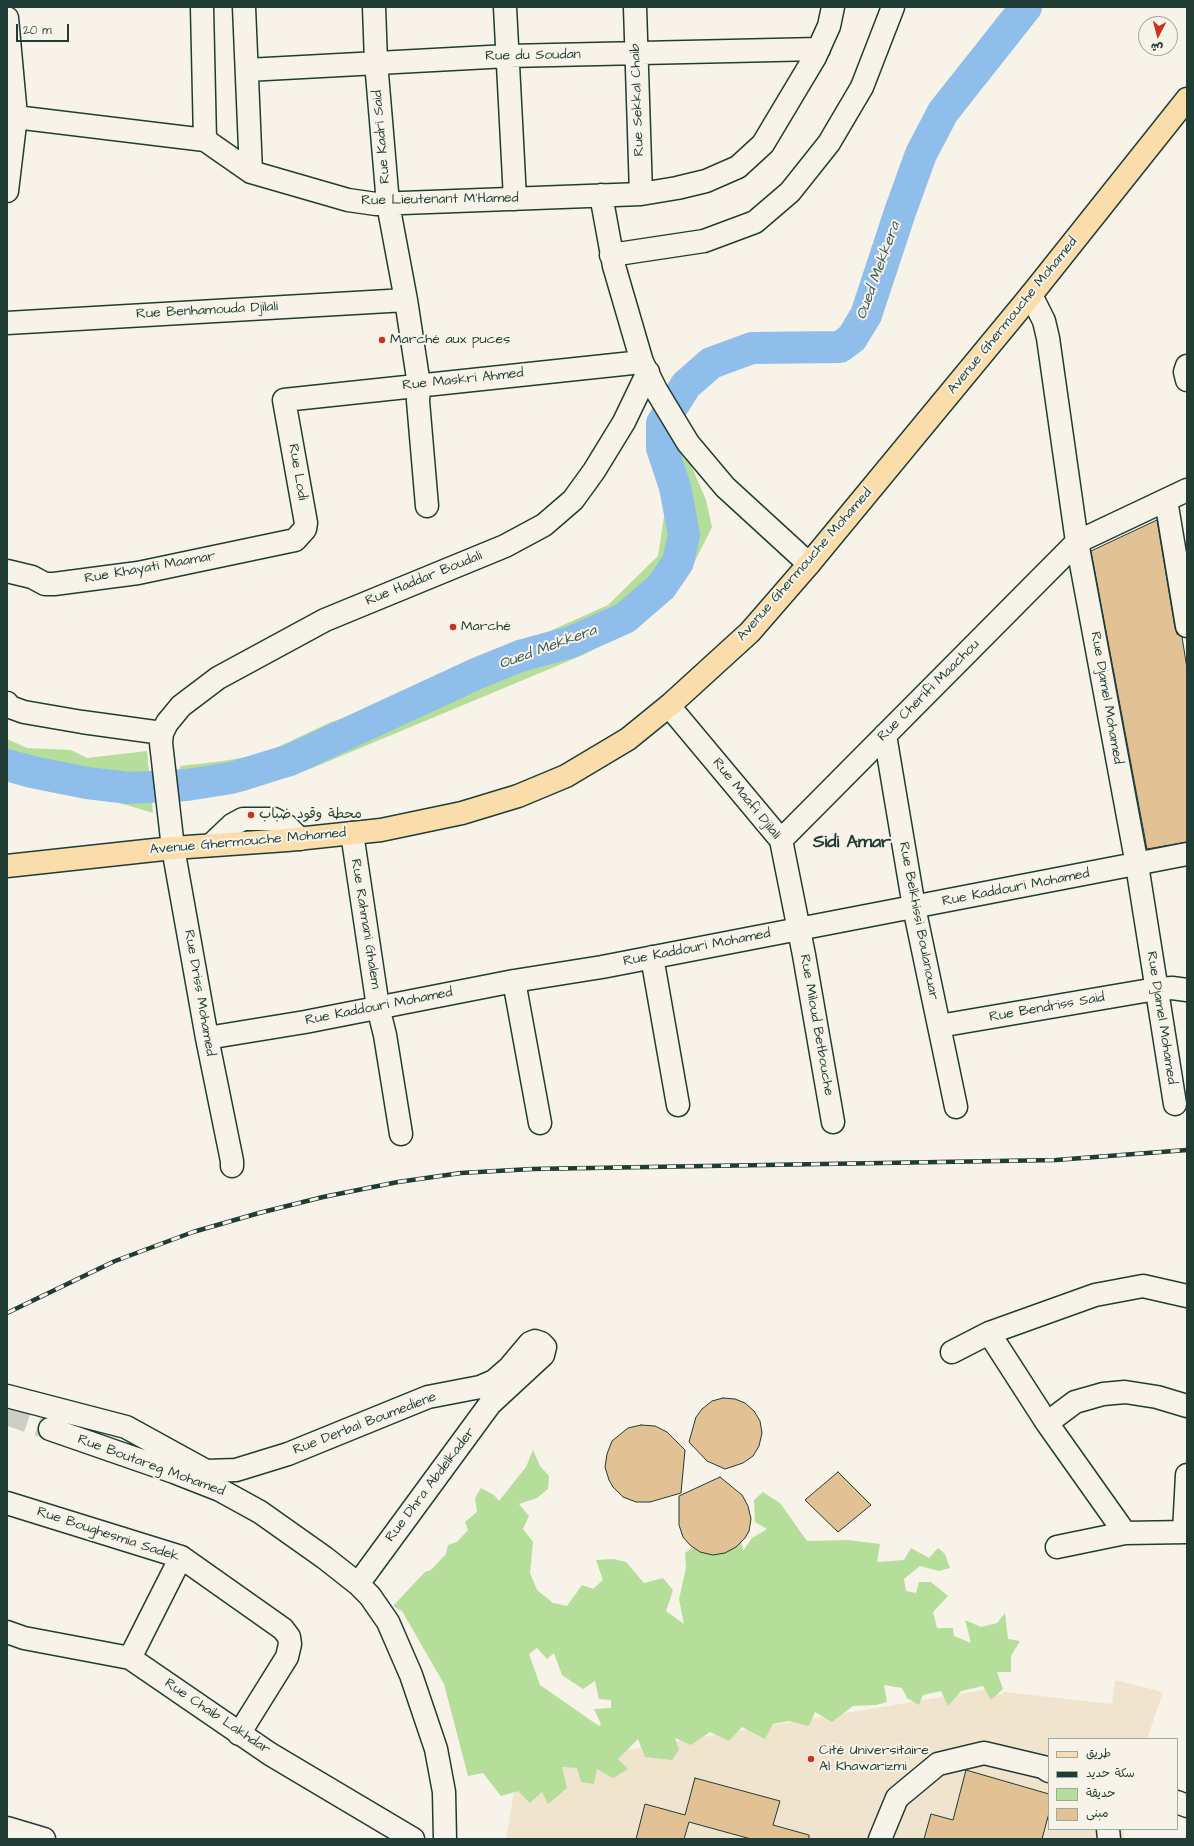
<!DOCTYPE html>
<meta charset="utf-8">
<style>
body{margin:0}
#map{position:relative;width:1194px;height:1846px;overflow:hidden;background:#f7f3e8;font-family:"Architects Daughter","Playpen Sans Arabic",sans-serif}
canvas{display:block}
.frame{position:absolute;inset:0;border:8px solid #1f3d34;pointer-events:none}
.legend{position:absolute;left:1048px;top:1738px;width:130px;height:92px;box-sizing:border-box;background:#f7f3e8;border:1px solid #a1aaa0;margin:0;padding:5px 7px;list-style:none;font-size:12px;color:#1f3d34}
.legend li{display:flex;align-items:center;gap:8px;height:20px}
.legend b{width:20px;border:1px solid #a1aaa0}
.north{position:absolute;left:1138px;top:16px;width:40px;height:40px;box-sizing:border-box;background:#f7f3e8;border:1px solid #a1aaa0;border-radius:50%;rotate:186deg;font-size:11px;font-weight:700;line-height:16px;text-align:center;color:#1f3d34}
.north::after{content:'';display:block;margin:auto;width:14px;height:18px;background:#c8321e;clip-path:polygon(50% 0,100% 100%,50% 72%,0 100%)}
.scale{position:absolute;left:16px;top:24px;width:53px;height:18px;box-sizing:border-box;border:2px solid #1f3d34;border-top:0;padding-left:5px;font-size:12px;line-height:14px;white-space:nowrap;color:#1f3d34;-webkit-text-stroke:3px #f7f3e8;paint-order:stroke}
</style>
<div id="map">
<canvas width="1194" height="1846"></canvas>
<div class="frame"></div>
<ul class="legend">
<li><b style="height:5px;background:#fbddab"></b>طريق</li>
<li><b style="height:5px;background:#1f3d34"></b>سكة حديد</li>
<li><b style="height:11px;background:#b5de9a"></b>حديقة</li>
<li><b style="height:11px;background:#e2c295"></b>مبنى</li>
</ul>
<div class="north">ش</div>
<div class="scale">20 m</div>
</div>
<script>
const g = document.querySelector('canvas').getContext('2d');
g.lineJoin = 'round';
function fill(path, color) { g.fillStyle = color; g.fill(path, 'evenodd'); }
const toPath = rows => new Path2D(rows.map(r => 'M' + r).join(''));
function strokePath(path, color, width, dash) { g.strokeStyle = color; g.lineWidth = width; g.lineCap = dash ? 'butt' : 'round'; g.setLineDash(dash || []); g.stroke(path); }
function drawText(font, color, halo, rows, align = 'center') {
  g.font = font + ' "Architects Daughter","Playpen Sans Arabic",sans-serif'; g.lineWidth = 4; g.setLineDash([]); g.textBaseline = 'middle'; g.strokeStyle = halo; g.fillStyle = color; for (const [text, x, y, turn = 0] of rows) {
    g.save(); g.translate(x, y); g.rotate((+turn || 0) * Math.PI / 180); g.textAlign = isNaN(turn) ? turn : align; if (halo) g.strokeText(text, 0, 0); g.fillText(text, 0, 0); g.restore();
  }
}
fill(toPath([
 [1115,1680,1163,1692,1147,1739,1049,1739,1049,1829,1123,1829,1124,1839,506,1839,518,1768,990,1689,996,1696,1005,1692,1112,1704]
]), '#f1e4cf');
fill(toPath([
 [657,420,692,467,706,500,712,527,685,581,671,580,676,589,648,618,626,633,583,655,310,769,245,791,186,799,186,790,199,788,181,780,180,766,223,761,263,754,331,722,387,704,608,605,658,556,666,504],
 [658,579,670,580,652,588,635,600],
 [621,616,609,631,591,644,571,642,542,661,510,658,474,680,450,700,371,726,337,747,275,771,258,770,253,782,237,782,203,788,210,777,236,773,249,780,257,765,299,760,331,748,362,724,406,713,451,694,482,667,512,654,540,657,567,636,586,643,600,620],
 [7,739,27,748,71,750,87,758,147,751,153,813,73,789,63,791,28,777,7,772],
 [533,1450,540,1466,549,1476,548,1489,537,1498,519,1504,529,1516,523,1529,533,1542,530,1573,537,1590,553,1603,567,1606,582,1585,593,1589,603,1580,596,1560,614,1559,626,1562,644,1583,663,1578,673,1590,666,1611,684,1624,679,1599,686,1568,685,1553,704,1540,740,1534,743,1551,752,1538,767,1529,755,1522,754,1500,763,1492,780,1503,807,1541,847,1540,880,1544,877,1562,904,1560,911,1548,929,1558,938,1548,945,1554,950,1568,939,1571,920,1566,904,1579,906,1591,916,1593,919,1582,931,1582,948,1596,933,1612,937,1628,953,1628,954,1636,971,1643,965,1620,981,1627,997,1623,1005,1613,1008,1639,1020,1641,1011,1656,1011,1672,997,1672,1003,1689,991,1700,983,1686,961,1691,948,1706,941,1691,923,1695,919,1705,907,1698,902,1688,884,1685,887,1702,876,1705,853,1706,832,1722,815,1712,809,1726,789,1721,773,1724,765,1739,742,1727,729,1741,710,1732,691,1745,675,1738,679,1750,672,1760,645,1757,638,1739,618,1759,628,1769,613,1778,597,1769,594,1784,581,1782,577,1768,562,1767,567,1788,548,1804,542,1792,530,1803,518,1791,501,1796,483,1773,468,1776,444,1684,402,1611,393,1606,425,1572,431,1570,446,1554,448,1545,457,1542,468,1530,465,1522,477,1512,475,1498,481,1488,494,1495,499,1501,526,1467],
 [537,1648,547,1659,554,1653,562,1675,583,1689,595,1681,599,1699,611,1700,611,1708,594,1709,601,1724,599,1726,540,1685,529,1654]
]), '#b5de9a');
strokePath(toPath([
 [7,765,32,772,87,783,129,788,187,785,231,778,290,760,478,673,520,656,571,642,625,618,661,587,678,562,684,535,675,487,662,448,662,423,686,385,711,363,752,348,840,347,852,338,866,315,900,212,921,154,943,112,1026,7]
]), '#90beea', 32);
const building = toPath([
 [1157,520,1175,628,1177,634,1182,637,1187,668,1187,842,1147,849,1091,551,1157,520],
 [723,1398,735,1399,745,1403,754,1411,760,1421,762,1433,759,1446,753,1456,743,1463,725,1469,707,1461,689,1442,696,1417,702,1409,712,1401,723,1398],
 [641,1425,655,1426,667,1432,685,1450,681,1493,650,1502,636,1502,623,1497,613,1487,609,1480,605,1467,607,1454,612,1441,628,1428,641,1425],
 [838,1472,871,1505,838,1532,805,1500,838,1472],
 [720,1477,742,1495,748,1506,751,1519,749,1531,745,1538,736,1547,725,1553,713,1555,700,1552,690,1545,683,1537,679,1525,679,1496,720,1477],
 [966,1770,1049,1794,1049,1813,1042,1839,924,1839,931,1814,953,1820,966,1770],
 [695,1778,780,1801,773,1825,809,1835,809,1839,751,1839,689,1822,684,1839,636,1839,645,1804,685,1815,695,1778]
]);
fill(building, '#e2c295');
strokePath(building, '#1f3d34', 1);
strokePath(toPath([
 [7,1414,50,1429]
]), '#cccfc4', 22, [22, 11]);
const minor = toPath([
 [202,7,205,140],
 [244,7,251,172],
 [374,7,376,62,388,204,406,300,419,385,418,401,427,506],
 [505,7,515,199],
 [635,7,641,194],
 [7,18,16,116,7,191],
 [247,70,508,56,819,49],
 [7,116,205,140,251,172,348,200,376,204,641,194,677,188,706,181,738,167,763,144,815,57,829,26,833,7],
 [601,195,614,266,642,362,656,390,688,443,725,487,809,564],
 [611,255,704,241,755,222,790,192,829,143,862,87,893,7],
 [1031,295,1044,321,1048,338,1077,542,1137,865,1175,1104],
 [7,323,406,300],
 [1187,366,1185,372,1187,380],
 [1166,500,1187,626],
 [7,571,32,577,45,584,54,584,138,573,295,540,305,529,306,523,284,400,642,362],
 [7,703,10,707,24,712,82,722,162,733],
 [669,706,781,840,804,955,833,1122],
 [885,735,914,907,956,1107],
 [352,833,378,1007,385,1035,401,1134],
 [781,840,1077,542,1187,490],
 [211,845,232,825,243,819,274,819,287,826,300,839],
 [652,957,678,1105],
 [514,981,540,1123],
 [939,1026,1156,989,1172,988,1187,990],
 [207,1038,305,1022,514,981,602,967,1187,854],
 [232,1166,232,1161,207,1038,173,848,161,743,162,733,167,723,181,706,218,678,325,620,505,546,544,525,573,500,594,471,624,422,648,372],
 [989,1333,1047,1423,1125,1533],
 [952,1352,989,1333,1095,1295,1143,1286,1187,1296],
 [7,1396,126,1427,206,1471,236,1470,288,1454,428,1397,480,1387,494,1381,509,1368,530,1343,535,1341,541,1343,545,1347,543,1355,490,1404,358,1584],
 [1047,1423,1075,1402,1103,1394,1125,1392,1157,1397,1187,1406],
 [50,1429,174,1472,220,1490,260,1512,325,1558,358,1584,370,1596,388,1622,411,1675,436,1749,444,1792,445,1839],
 [7,1503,181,1557,283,1629,289,1637,290,1644,287,1657,239,1734],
 [1184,1532,1187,1475],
 [1057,1547,1125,1533,1187,1532],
 [7,1632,24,1638,130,1658,270,1754,413,1839],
 [130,1658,181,1557],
 [1177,1802,1187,1806],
 [7,1828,44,1839],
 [1108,1829,1109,1839],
 [880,1839,897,1798,938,1764,984,1753,1043,1767,1049,1771]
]);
const major = toPath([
 [7,866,173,848,287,840,381,830,462,813,518,796,566,776,628,739,671,704,750,632,809,564,1031,295,1187,99]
]);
strokePath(minor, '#1f3d34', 25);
strokePath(major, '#1f3d34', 25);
strokePath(minor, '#f7f3e8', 22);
strokePath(major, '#fbddab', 22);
const rail = toPath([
 [7,1313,115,1261,193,1232,259,1213,323,1197,398,1182,461,1173,532,1169,1056,1160,1187,1150]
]);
strokePath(rail, '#1f3d34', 4.5);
strokePath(rail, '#f7f3e8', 3, [9]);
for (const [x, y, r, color] of [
 [382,340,4,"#c8321e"],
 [453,627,4,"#c8321e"],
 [251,815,4,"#c8321e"],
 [811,1759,4,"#c8321e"]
]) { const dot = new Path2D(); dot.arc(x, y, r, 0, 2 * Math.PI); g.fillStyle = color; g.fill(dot); strokePath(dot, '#f7f3e8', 1.5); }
drawText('14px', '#1f3d34', '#f7f3e8', [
 ["Rue du Soudan",533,56,-1],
 ["Rue Sekkal Chaib",638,100,-92],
 ["Rue Kadri Said",382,137,-95],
 ["Rue Lieutenant M'Hamed",440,200,-1],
 ["Rue Benhamouda Djilali",207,311,-3],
 ["Avenue Ghermouche Mohamed",1013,316,-51],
 ["Rue Maskri Ahmed",463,380,-6],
 ["Rue Lodi",297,472,80],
 ["Avenue Ghermouche Mohamed",805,565,-49],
 ["Rue Khayati Maamar",150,568,-10],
 ["Rue Haddar Boudali",424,579,-22],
 ["Rue Cherifi Maachou",929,691,-45],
 ["Rue Djamel Mohamed",1106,698,80],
 ["Rue Maafi Djilali",746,799,51],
 ["Avenue Ghermouche Mohamed",248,842,-5],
 ["Rue Kaddouri Mohamed",1016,888,-11],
 ["Rue Belkhissi Boulanouar",918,921,79],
 ["Rue Rahmani Ghalem",365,924,81],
 ["Rue Kaddouri Mohamed",697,948,-11],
 ["Rue Driss Mohamed",199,993,80],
 ["Rue Kaddouri Mohamed",379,1007,-11],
 ["Rue Bendriss Said",1047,1008,-10],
 ["Rue Djamel Mohamed",1161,1018,81],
 ["Rue Miloud Betbouche",816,1025,80],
 ["Rue Derbal Boumediene",365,1424,-21],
 ["Rue Boutareg Mohamed",151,1466,20],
 ["Rue Dhra Abdelkader",431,1485,-53],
 ["Rue Boughesmia Sadek",108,1535,18],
 ["Rue Chaib Lakhdar",217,1717,34]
]);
drawText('14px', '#1f3d34', '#f7f3e8', [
 ["Marché aux puces",390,340],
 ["Marché",461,627],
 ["محطة وقود ضباب",259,815],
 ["Cité Universitaire",819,1751],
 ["Al Khawarizmi",819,1767]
], 'left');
drawText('italic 15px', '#365758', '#f7f3e8', [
 ["Oued Mekkera",879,271,-70],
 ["Oued Mekkera",548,648,-20]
]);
drawText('bold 18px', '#1f3d34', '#f7f3e8', [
 ["Sidi Amar",852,843]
]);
</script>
